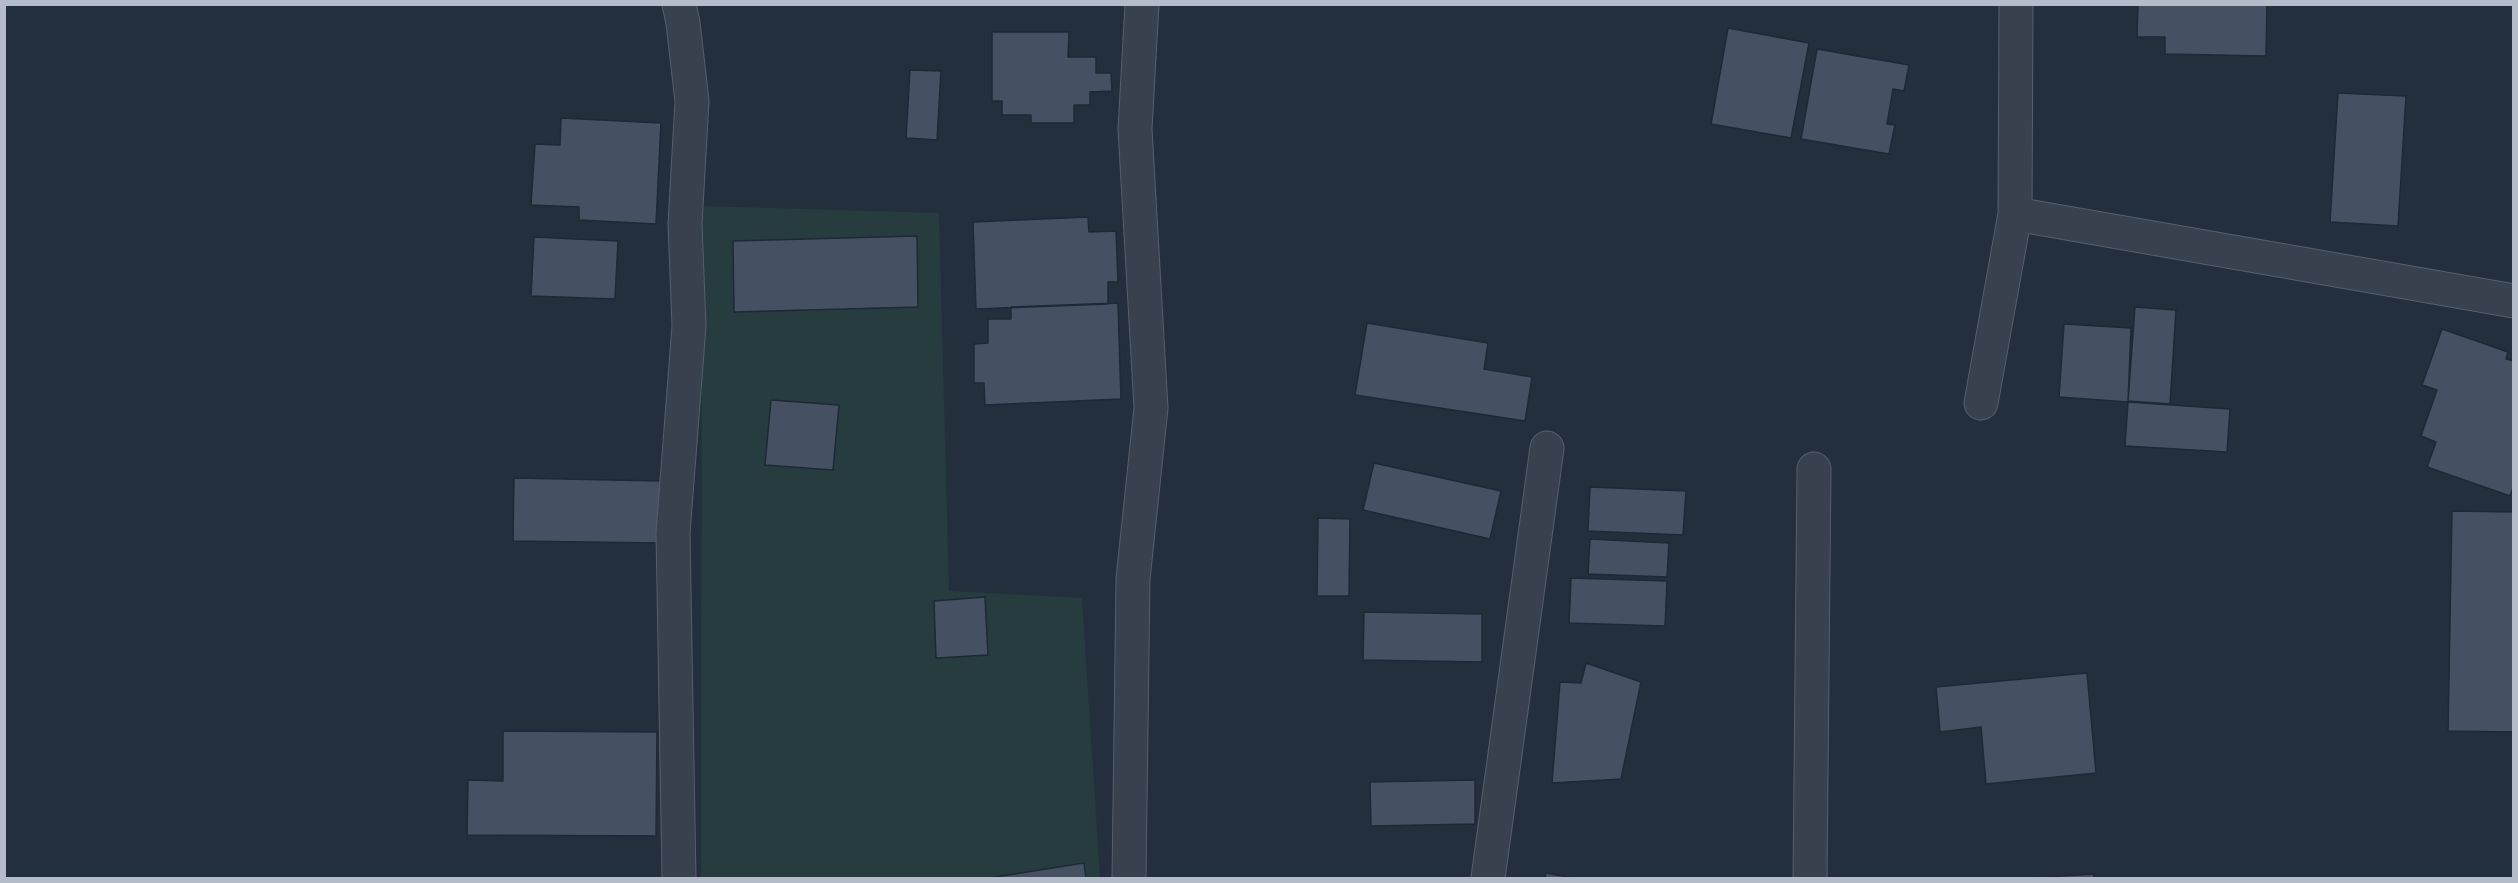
<!DOCTYPE html>
<style>
body{margin:0}
#map{position:relative;width:2518px;height:883px;overflow:hidden;background:#242f3e;font-family:"Fira Sans",sans-serif}
canvas{display:block}
.frame{position:absolute;inset:0;border:6px solid #b4bcc9;pointer-events:none}
</style>
<div id="map">
<canvas width="2518" height="883"></canvas>
<div class="frame"></div>
</div>
<script>
const g = document.querySelector('canvas').getContext('2d');
g.lineJoin = 'round';
function fill(path, color) { g.fillStyle = color; g.fill(path, 'evenodd'); }
const toPath = rows => new Path2D(rows.map(r => 'M' + r).join(''));
function strokePath(path, color, width, dash) { g.strokeStyle = color; g.lineWidth = width; g.lineCap = dash ? 'butt' : 'round'; g.setLineDash(dash || []); g.stroke(path); }
fill(toPath([
 [702,206,939,213,949,591,1082,598,1100,878,701,878]
]), '#263c3f');
const building = toPath([
 [2138,4,2267,4,2266,56,2165,54,2165,37,2137,37,2138,4],
 [1728,28,1809,43,1791,138,1711,124,1728,28],
 [992,32,1069,32,1068,57,1096,57,1096,73,1111,73,1112,91,1090,92,1090,105,1074,105,1074,123,1031,123,1031,115,1002,115,1002,101,992,101,992,32],
 [1817,49,1909,65,1904,91,1893,89,1887,124,1895,125,1889,154,1801,139,1817,49],
 [910,70,941,71,937,140,906,138,910,70],
 [2338,93,2406,96,2398,226,2330,222,2338,93],
 [561,118,661,123,656,224,579,220,579,207,531,205,535,144,560,145,561,118],
 [1088,217,1089,232,1116,231,1118,282,1108,282,1108,304,976,309,973,222,1088,217],
 [917,236,918,307,734,312,733,241,917,236],
 [534,237,618,241,615,299,531,296,534,237],
 [1118,303,1121,399,985,405,984,383,974,383,974,344,988,343,988,319,1011,319,1011,307,1118,303],
 [2135,307,2176,310,2170,404,2128,401,2135,307],
 [1367,323,1488,343,1484,369,1532,377,1525,421,1355,395,1367,323],
 [2064,324,2131,328,2128,402,2059,397,2064,324],
 [2442,329,2508,352,2506,359,2514,361,2514,485,2510,496,2427,467,2436,442,2421,436,2437,390,2422,385,2442,329],
 [771,400,839,405,833,470,765,465,771,400],
 [2128,402,2230,409,2227,452,2125,446,2128,402],
 [1374,463,1501,491,1490,539,1363,510,1374,463],
 [514,478,661,481,660,543,513,541,514,478],
 [1590,487,1686,491,1683,535,1588,531,1590,487],
 [2452,511,2514,512,2514,732,2448,731,2452,511],
 [1318,518,1350,519,1349,596,1317,596,1318,518],
 [1590,539,1669,543,1667,577,1588,574,1590,539],
 [1571,578,1667,581,1665,626,1569,623,1571,578],
 [985,597,988,655,936,658,934,601,985,597],
 [1364,612,1482,614,1482,662,1363,660,1364,612],
 [1586,663,1641,682,1621,779,1552,783,1560,682,1581,683,1586,663],
 [2087,673,2096,773,1986,784,1981,727,1940,732,1936,687,2087,673],
 [503,731,657,732,656,836,467,835,468,780,503,781,503,731],
 [1475,780,1475,824,1371,826,1370,782,1475,780],
 [1084,863,1086,878,989,878,1084,863],
 [1546,873,1572,878,1545,878,1546,873],
 [2094,874,2094,878,2030,878,2094,874]
]);
fill(building, '#455162');
strokePath(building, '#1f2835', 1.5);
const minor = toPath([
 [679,4,683,23,692,101,685,224,689,326,673,533,679,878],
 [2015,214,2514,301],
 [1981,403,2015,214,2016,4],
 [1129,878,1133,579,1151,408,1135,129,1142,4],
 [1488,878,1547,448],
 [1810,878,1814,469]
]);
strokePath(minor, '#565f6c', 35);
strokePath(minor, '#38414e', 33);
</script>
